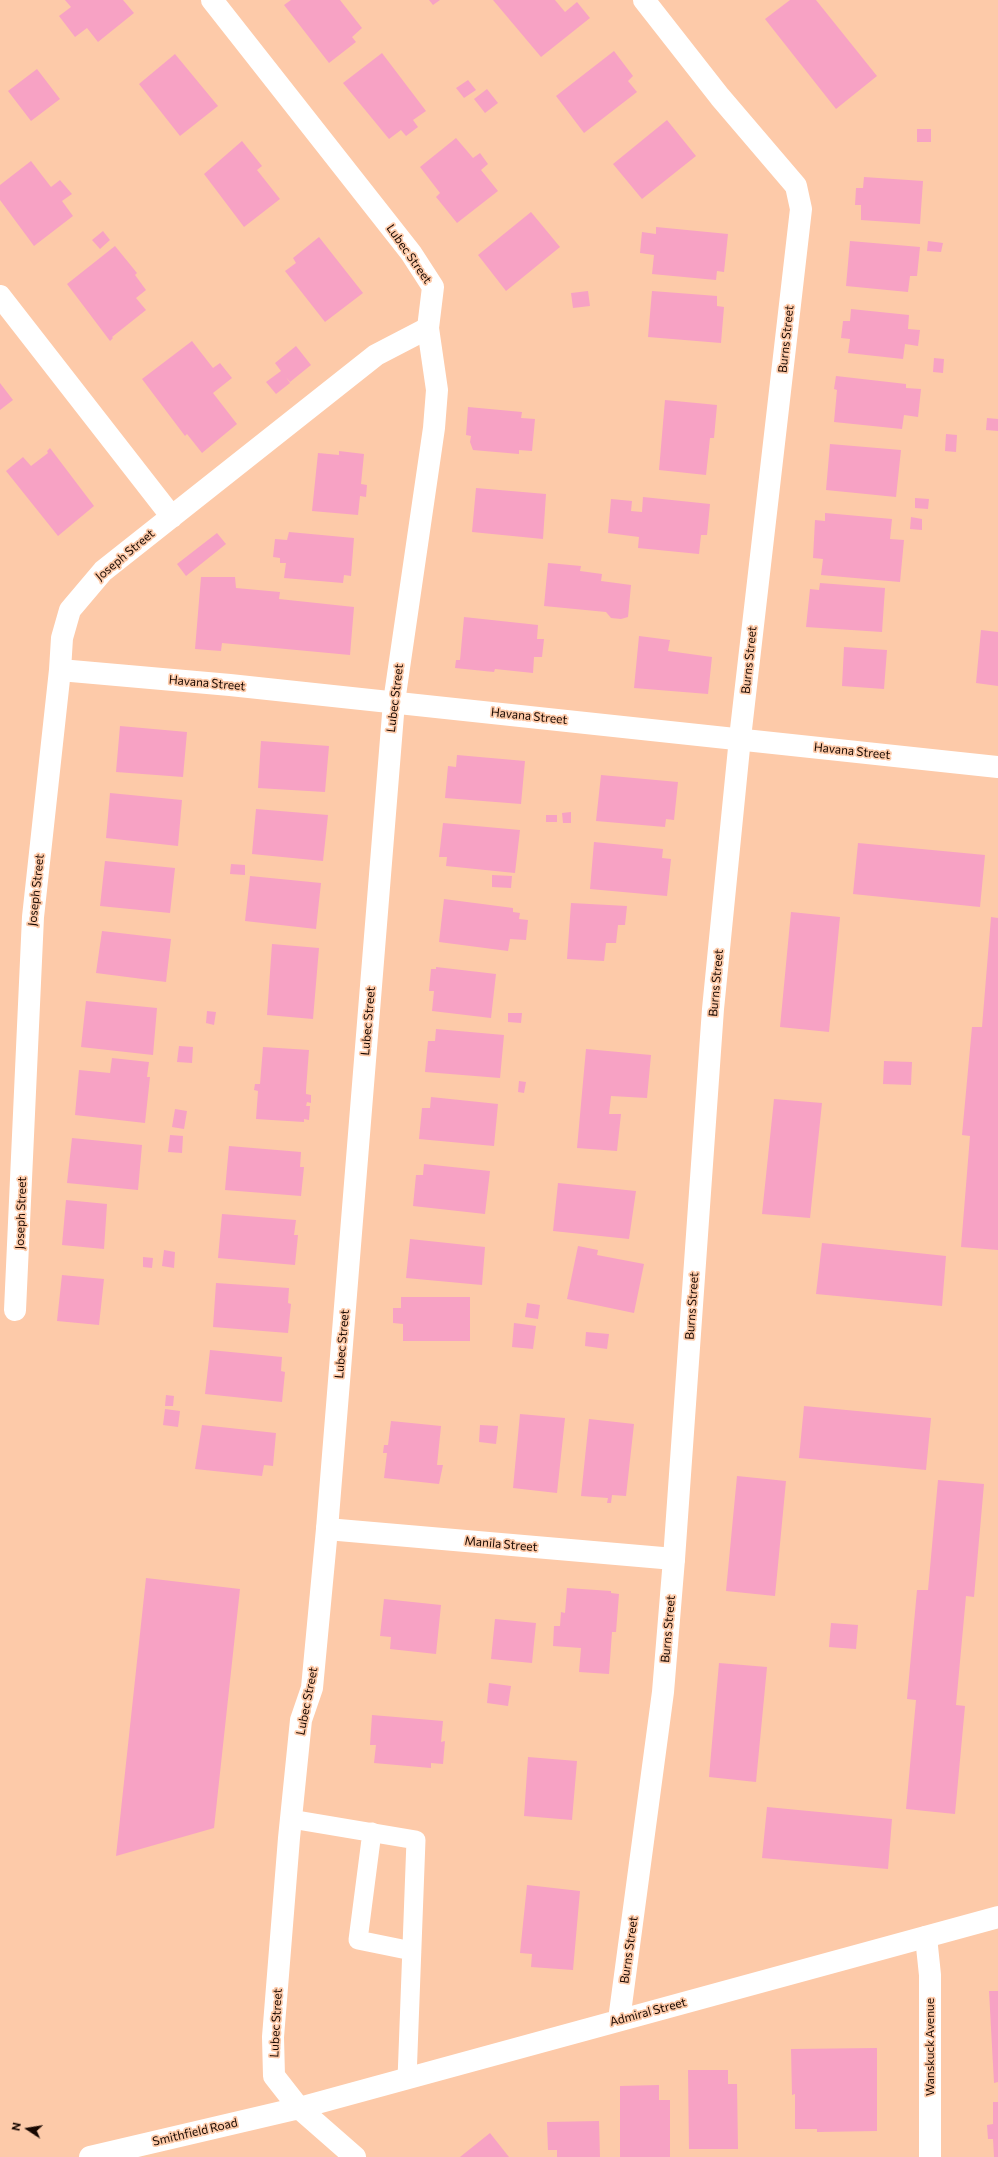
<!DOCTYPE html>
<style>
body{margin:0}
#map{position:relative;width:998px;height:2157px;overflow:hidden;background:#fdcaa9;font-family:Commissioner,sans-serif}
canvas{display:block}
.north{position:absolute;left:8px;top:2109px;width:40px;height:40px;-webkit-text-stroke:3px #fdcaa9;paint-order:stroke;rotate:282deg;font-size:11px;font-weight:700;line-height:16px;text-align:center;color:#180801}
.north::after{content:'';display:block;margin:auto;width:14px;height:18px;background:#180801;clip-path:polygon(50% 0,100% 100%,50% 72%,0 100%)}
</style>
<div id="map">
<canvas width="998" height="2157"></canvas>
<div class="north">N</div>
</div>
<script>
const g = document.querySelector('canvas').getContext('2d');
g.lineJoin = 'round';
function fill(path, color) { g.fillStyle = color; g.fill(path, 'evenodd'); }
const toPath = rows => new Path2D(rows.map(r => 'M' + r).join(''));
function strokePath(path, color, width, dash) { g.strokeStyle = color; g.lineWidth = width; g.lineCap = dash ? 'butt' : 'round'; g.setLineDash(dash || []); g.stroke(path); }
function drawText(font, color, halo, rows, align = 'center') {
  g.font = font + ' Commissioner,sans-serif'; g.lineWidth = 3.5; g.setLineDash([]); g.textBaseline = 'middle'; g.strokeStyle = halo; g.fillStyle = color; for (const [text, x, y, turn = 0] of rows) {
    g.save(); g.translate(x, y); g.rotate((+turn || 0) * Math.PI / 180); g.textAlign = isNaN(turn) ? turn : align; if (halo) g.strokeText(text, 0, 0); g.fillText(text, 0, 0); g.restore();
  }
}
fill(toPath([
 [65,0,123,0,134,13,98,42,87,28,75,37,59,16,71,7],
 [291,0,340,0,362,28,352,37,356,42,329,63,284,5],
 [429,0,440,0,433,5],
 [493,0,555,0,565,12,577,2,590,18,541,57],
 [790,0,816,0,877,76,836,109,765,19],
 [614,51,633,76,628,81,637,92,584,133,556,96],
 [382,53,426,111,413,120,418,127,406,136,401,130,389,139,343,83],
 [175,54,218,106,180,136,139,84],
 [37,69,60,99,31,121,8,91],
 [468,80,476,90,464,98,456,88],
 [487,89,498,103,485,113,474,99],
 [667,120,696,156,642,199,613,164],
 [917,129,931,129,931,142,917,142],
 [456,138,473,158,480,153,488,164,481,170,498,191,457,223,436,197,440,193,420,167],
 [242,141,262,166,257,170,280,199,244,227,204,174],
 [31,161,51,187,60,180,72,194,62,201,73,216,34,246,0,200,0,185],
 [864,177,923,181,920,224,861,220,861,205,855,205,856,188,863,188],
 [531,212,560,247,506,291,478,255],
 [656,227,728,234,724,272,717,271,716,280,652,274,654,255,640,253,642,232,656,234],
 [103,231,110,240,100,249,92,240],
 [319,237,363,293,325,322,285,271,296,263,293,258],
 [850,241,920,247,917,276,910,276,908,292,846,286],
 [928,241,943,243,941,252,927,251],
 [115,246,137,273,135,275,146,290,136,298,146,310,112,337,113,338,110,341,67,284],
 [588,291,590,306,573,308,571,293],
 [652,291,717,296,717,306,724,307,721,343,648,337],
 [851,309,909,315,908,329,920,330,918,346,905,344,903,359,848,353,850,339,841,338,843,321,850,321],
 [192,341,213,368,220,363,232,378,213,393,237,424,202,453,187,434,185,436,142,379],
 [296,346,311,365,290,382,286,377,290,383,276,394,266,382,281,371,275,363],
 [934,358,944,359,943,373,933,372],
 [836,376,906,384,906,388,921,389,918,417,904,415,902,429,834,422,837,390,834,389],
 [0,383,13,400,0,410],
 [665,400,717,405,714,438,710,438,706,475,659,470],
 [468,407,522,412,521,418,535,419,532,451,519,450,519,454,473,450,470,442,471,436,466,435],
 [987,418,998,419,998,431,986,430],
 [946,434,957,435,956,452,945,451],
 [830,444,901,450,896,497,826,490],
 [50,448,94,506,58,536,6,471,23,457,31,466,48,453,47,451],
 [339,451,364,454,361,484,367,485,366,497,360,496,358,515,312,511,318,453,339,455],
 [476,488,546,494,543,539,472,532],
 [643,497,710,504,707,535,701,535,699,554,638,548,639,537,608,533,611,499,632,501,631,511,642,512],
 [915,498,929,499,928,509,915,508],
 [825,513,892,519,890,539,904,540,900,582,821,575,823,559,813,558,815,520,825,521],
 [911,517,922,519,922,530,910,529],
 [289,532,354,538,351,576,344,575,343,583,284,578,286,563,280,563,280,558,273,557,275,539,287,540],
 [217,533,226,544,186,576,177,564],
 [548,563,581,566,580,571,602,574,601,581,631,585,628,617,621,619,611,618,606,612,544,606],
 [201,577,235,577,236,588,280,592,279,599,354,607,350,655,222,643,221,651,195,649],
 [820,583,885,588,882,632,806,627,810,589,819,590],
 [464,617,538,625,537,639,544,639,542,657,534,657,533,673,495,669,494,672,455,668,456,660,460,660],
 [981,630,998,632,998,686,976,683],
 [639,636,670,640,668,651,712,657,708,694,634,688],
 [844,647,887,650,884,689,842,686],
 [120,726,187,732,183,777,116,772],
 [261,741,329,746,325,792,258,788],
 [457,755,525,761,521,804,445,798,448,766,456,767],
 [601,775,678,782,674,820,666,819,665,827,596,821],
 [110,793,182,800,178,846,106,838],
 [256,809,328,815,323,861,252,854],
 [571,812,571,823,563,823,562,813],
 [546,815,557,815,557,822,546,822],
 [443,823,520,830,515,873,446,866,447,857,439,857],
 [594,842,663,849,662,858,671,859,667,896,590,889],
 [858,843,985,855,980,907,853,894],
 [105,861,175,868,170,913,100,906],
 [231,864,245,865,245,875,230,874],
 [492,875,512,876,511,888,492,887],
 [250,876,321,883,316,929,245,921],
 [444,899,513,908,513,912,520,913,519,919,528,920,526,940,510,939,508,951,439,942],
 [571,903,627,906,625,925,618,925,616,943,606,943,604,961,567,959],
 [791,912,840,917,829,1032,780,1027],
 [991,917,998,918,998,1250,961,1247,970,1136,962,1135,972,1027,982,1027],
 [102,931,171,939,166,982,96,973],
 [272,944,319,948,313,1019,267,1015],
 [436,967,496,974,491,1018,432,1011,434,991,429,991,431,969,436,969],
 [86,1001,157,1008,153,1055,81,1047],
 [207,1011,216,1012,214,1025,206,1023],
 [508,1013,522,1013,521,1023,508,1022],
 [436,1029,504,1035,500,1078,425,1072,428,1041,435,1041],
 [179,1046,193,1047,192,1063,177,1062],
 [263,1047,309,1050,306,1090,306,1094,311,1095,311,1103,307,1102,306,1106,310,1106,309,1120,304,1119,304,1122,256,1119,258,1091,254,1090,255,1084,260,1084],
 [586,1049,651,1055,647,1098,611,1096,609,1114,621,1114,617,1151,577,1148],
 [112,1058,149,1062,147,1077,150,1077,145,1123,75,1115,79,1070,110,1073],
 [884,1061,912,1062,911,1085,883,1084],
 [519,1081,526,1082,524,1093,518,1092],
 [431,1097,498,1104,494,1146,419,1139,422,1108,430,1108],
 [774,1099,822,1103,810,1218,762,1214],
 [175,1109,187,1111,184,1129,172,1127],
 [170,1135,183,1136,182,1153,168,1152],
 [72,1138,142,1145,138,1190,67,1183],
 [229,1146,301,1152,300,1167,304,1167,301,1196,225,1190],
 [424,1164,490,1171,485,1214,413,1206,416,1175,423,1175],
 [558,1183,636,1191,629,1239,553,1231],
 [66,1200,107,1204,104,1249,62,1245],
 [222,1214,296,1220,294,1235,298,1235,295,1265,218,1258],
 [410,1239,485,1247,482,1285,406,1278],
 [822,1243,946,1256,942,1306,816,1294],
 [578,1246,598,1250,597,1255,644,1264,634,1313,567,1299],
 [164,1250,175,1252,174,1268,162,1266],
 [143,1257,153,1258,152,1268,143,1267],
 [62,1275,104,1279,99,1325,57,1321],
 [216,1283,289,1288,288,1303,291,1304,288,1333,213,1327],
 [401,1297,470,1297,470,1341,403,1341,403,1324,393,1323,393,1308,401,1308],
 [527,1303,540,1305,538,1319,525,1317],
 [514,1323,536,1326,533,1349,512,1347],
 [586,1332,609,1334,607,1349,585,1346],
 [210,1350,282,1357,281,1371,285,1372,282,1402,205,1394],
 [166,1395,174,1396,173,1406,165,1406],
 [804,1406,931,1418,926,1470,799,1458],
 [165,1409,180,1411,178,1427,163,1425],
 [520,1414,565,1418,557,1493,513,1488],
 [589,1419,634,1424,626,1496,612,1495,611,1503,607,1503,608,1498,581,1496],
 [391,1421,441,1426,437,1465,443,1465,439,1484,384,1478,387,1453,383,1453,384,1445,388,1445],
 [202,1425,276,1433,273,1466,264,1465,262,1476,195,1469],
 [480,1425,498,1426,496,1444,479,1442],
 [737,1476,786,1481,775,1596,726,1591],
 [938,1480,984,1484,974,1597,966,1596,956,1705,965,1706,955,1814,906,1809,916,1700,907,1699,917,1590,928,1590],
 [146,1578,240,1589,214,1828,116,1856],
 [567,1588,611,1591,611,1593,619,1594,616,1632,612,1632,609,1674,579,1672,581,1648,553,1646,554,1626,560,1626,561,1612,565,1613],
 [384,1599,441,1605,436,1654,390,1649,391,1637,380,1636],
 [495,1619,536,1623,532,1663,491,1659],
 [831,1623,858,1625,856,1649,829,1647],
 [719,1663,767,1667,756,1782,709,1777],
 [489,1683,511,1686,508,1706,487,1703],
 [372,1715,443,1721,441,1742,445,1741,443,1764,431,1763,431,1768,374,1763,376,1745,370,1745],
 [528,1757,577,1761,572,1820,524,1816],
 [767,1807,892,1819,888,1869,762,1858],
 [527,1885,580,1891,573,1970,531,1967,532,1954,520,1953],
 [989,1991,998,1991,998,2082,994,2083],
 [877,2048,877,2131,817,2132,817,2129,795,2129,795,2094,792,2095,791,2049],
 [688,2070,728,2070,728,2084,737,2084,738,2149,689,2149],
 [659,2085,659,2100,670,2100,670,2157,620,2157,620,2086],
 [993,2102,998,2102,998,2157,994,2157,993,2139,988,2139,987,2125,993,2124],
 [599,2121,600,2157,557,2157,557,2150,548,2150,547,2122],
 [490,2133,509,2157,460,2157]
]), '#f7a2c4');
strokePath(toPath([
 [291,1819,416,1840,407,2079],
 [372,1832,358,1940,412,1951]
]), '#fff', 19);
strokePath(toPath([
 [0,296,172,517],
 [60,670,230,685,998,767],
 [15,1310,33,917,60,670,62,638,70,610,103,571,376,355,428,328],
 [327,1529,674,1559],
 [926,1937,930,1975,930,2157]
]), '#fff', 22);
strokePath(toPath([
 [212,0,411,253,433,287,428,328,437,390,434,428,394,702,327,1529,312,1688,301,1720,289,1838,273,2037,274,2076,299,2108,355,2157],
 [619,2020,663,1692,674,1559,713,1009,740,738,801,209,796,186,720,97,644,0],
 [90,2157,299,2108,998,1917]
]), '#fff', 22);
drawText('12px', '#180801', '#fdcaa9', [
 ["Lubec Street",409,254,55],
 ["Burns Street",786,339,-84],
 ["Joseph Street",125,555,-40],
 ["Burns Street",749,660,-84],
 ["Havana Street",207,683,5],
 ["Lubec Street",395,698,-83],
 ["Havana Street",529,716,6],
 ["Havana Street",852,751,6],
 ["Joseph Street",36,890,-84],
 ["Burns Street",716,983,-85],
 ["Lubec Street",368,1021,-85],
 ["Joseph Street",21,1213,-88],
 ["Burns Street",692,1306,-86],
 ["Lubec Street",342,1344,-85],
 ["Manila Street",501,1544,5],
 ["Burns Street",668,1629,-85],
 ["Lubec Street",307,1701,-79],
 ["Burns Street",629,1950,-82],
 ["Admiral Street",648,2012,-15],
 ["Lubec Street",276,2023,-87],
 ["Wanskuck Avenue",930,2047,-90],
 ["Smithfield Road",195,2132,-13]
]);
</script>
